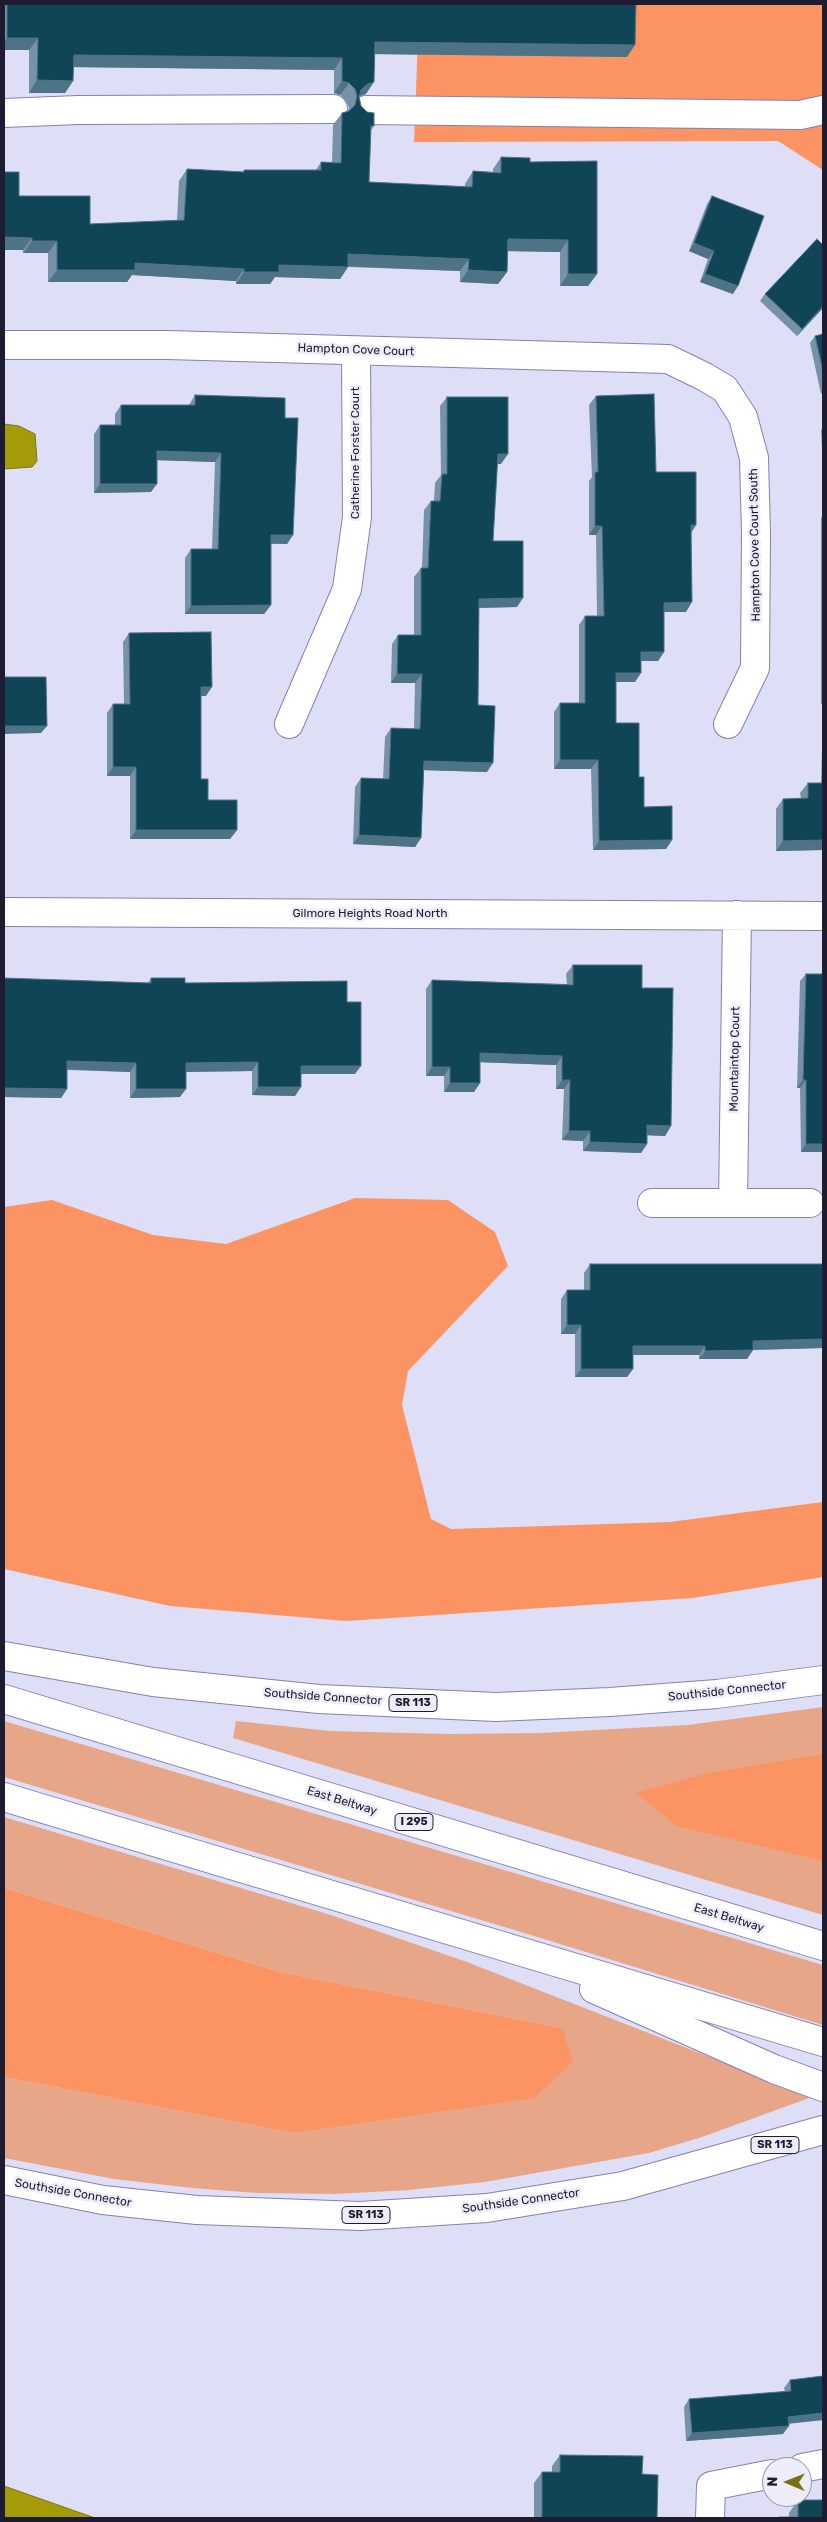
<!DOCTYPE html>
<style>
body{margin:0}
#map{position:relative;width:827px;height:2522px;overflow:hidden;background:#dedff6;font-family:Rubik,sans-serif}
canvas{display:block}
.frame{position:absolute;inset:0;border:5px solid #1d1c30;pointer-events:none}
.north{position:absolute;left:762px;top:2457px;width:50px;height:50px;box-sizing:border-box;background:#ededf9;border:1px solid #9a99a9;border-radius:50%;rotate:271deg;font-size:14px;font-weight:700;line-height:20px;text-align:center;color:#1d1c30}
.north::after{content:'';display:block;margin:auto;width:18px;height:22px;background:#797113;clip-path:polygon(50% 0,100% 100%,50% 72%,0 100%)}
</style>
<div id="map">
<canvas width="827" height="2522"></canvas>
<div class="frame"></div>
<div class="north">N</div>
</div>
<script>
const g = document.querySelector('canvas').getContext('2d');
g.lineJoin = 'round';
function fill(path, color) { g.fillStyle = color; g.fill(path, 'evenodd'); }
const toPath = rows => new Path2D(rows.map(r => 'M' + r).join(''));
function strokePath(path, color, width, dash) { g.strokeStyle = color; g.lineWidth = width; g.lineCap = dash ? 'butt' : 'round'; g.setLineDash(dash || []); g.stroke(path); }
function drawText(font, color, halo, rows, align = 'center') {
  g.font = font + ' Rubik,sans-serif'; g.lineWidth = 5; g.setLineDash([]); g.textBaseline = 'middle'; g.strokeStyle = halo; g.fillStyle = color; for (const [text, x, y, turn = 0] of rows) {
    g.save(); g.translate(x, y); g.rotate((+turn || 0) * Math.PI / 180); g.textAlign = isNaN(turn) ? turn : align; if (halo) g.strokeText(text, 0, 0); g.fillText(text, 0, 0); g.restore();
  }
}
fill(toPath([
 [823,1707,823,1915,233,1738,236,1721,330,1731,449,1734,541,1733,688,1725],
 [4,1721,823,1965,823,2025,521,1932,4,1777],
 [4,1817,331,1915,467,1962,812,2097,702,2137,649,2153,485,2182,409,2190,335,2194,257,2193,192,2188,114,2179,4,2158,4,2077,293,2133,562,2028,280,1972,4,1888]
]), '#e8a688');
fill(toPath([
 [408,4,823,4,823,170,778,141,414,142,419,12],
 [355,1198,448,1200,495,1232,508,1266,408,1371,402,1405,431,1519,451,1529,670,1522,823,1502,823,1577,693,1598,346,1621,170,1606,4,1569,4,1207,52,1200,153,1235,226,1244],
 [823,1754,823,1861,677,1826,636,1793,707,1773],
 [4,1888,280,1972,562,2028,573,2062,534,2098,293,2133,4,2077]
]), '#fb9363');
const water = toPath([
 [4,424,19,426,35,434,37,461,32,467,4,469,4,424],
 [4,2486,95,2518,4,2518,4,2486]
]);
fill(water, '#a59a08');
strokePath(water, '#7c7414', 1);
const minor = toPath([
 [366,110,800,115,823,110],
 [4,113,78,110,333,109],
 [4,345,167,345,668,359,705,377,725,389,743,417,754,458,756,534,755,668,728,724],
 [289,724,347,589,357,517,356,351],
 [4,912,823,916],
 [652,1203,810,1203],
 [733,1203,737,915],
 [802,2468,823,2464],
 [710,2518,711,2486,772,2474]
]);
const highway = toPath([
 [4,1656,153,1682,319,1699,496,1707,610,1702,717,1694,823,1680],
 [4,1699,823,1946],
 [4,1797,823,2042],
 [594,1989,774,2069,823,2087],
 [4,2180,103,2200,197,2210,360,2216,487,2208,623,2186,823,2130]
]);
strokePath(minor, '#8281b4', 30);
strokePath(highway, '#8281b4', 30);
strokePath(minor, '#fff', 28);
strokePath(highway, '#fff', 28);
fill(toPath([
 [5,4,636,4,627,57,374,54,366,94,359,96,359,97,361,106,374,126,371,130,369,182,465,187,465,184,473,171,493,172,493,169,501,157,530,162,597,274,588,286,560,286,560,252,508,251,507,272,498,284,460,282,460,271,348,267,340,279,275,277,270,284,236,284,236,281,132,275,127,282,48,282,48,253,23,253,19,196,90,224,177,220,179,181,187,169,243,172,244,170,316,170,321,162,332,163,333,125,342,113,348,111,349,108,346,101,340,95,334,93,334,70,73,67,73,81,65,93,29,93,29,50,4,50,4,5],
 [712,196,733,294,700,282,708,259,689,251,707,204],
 [823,245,823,308,797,336,760,301,765,294],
 [823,334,823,393,821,394,810,343,815,336],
 [195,395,285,418,293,535,287,544,271,544,271,605,264,614,185,614,185,558,191,549,212,549,215,462,157,460,151,492,94,493,94,434,100,425,115,425,115,414,121,405,189,405],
 [596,396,656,472,696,525,691,533,686,612,664,612,664,652,658,661,641,661,635,682,616,682,616,723,639,777,644,807,672,840,666,849,593,850,591,769,554,769,554,712,560,703,579,703,579,625,585,616,597,616,596,535,589,535,589,481,592,477,589,405],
 [447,397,501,464,497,464,493,541,517,607,479,608,478,705,487,772,424,770,421,838,415,847,353,844,355,787,361,778,383,779,385,737,391,728,414,729,415,683,391,683,392,644,398,635,414,635,414,577,421,568,422,568,424,510,431,501,434,501,435,483,441,475,440,406],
 [823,427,823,467,821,430],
 [823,515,823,704,821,704,821,518],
 [129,633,206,696,201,696,201,779,208,800,237,830,230,839,130,839,130,776,107,776,107,713,113,704,124,704,123,642],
 [823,714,823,850,776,851,776,809,783,799,801,798,800,793,808,783,821,783],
 [573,965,642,988,671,1126,665,1136,647,1135,647,1144,641,1153,583,1151,583,1141,562,1140,564,1089,556,1089,556,1065,480,1062,480,1083,474,1092,444,1092,444,1076,426,1076,426,989,432,980,567,984,566,974],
 [806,974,823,974,823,1152,801,1152,800,1088,797,1088,800,981],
 [151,978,185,983,347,1002,355,1074,301,1074,295,1096,252,1095,252,1071,186,1072,180,1097,130,1098,130,1072,67,1070,67,1089,61,1098,4,1097,148,983],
 [590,1264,823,1264,823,1348,753,1350,747,1359,699,1359,699,1355,633,1355,633,1369,627,1377,575,1377,575,1334,561,1334,561,1299,567,1290,584,1290,584,1273],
 [823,2376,823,2420,788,2424,783,2434,686,2441,684,2407,689,2399,785,2392,784,2388,790,2380],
 [560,2455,642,2474,657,2518,534,2518,534,2483,542,2472,552,2472,552,2466],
 [798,2500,823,2518,778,2518,779,2517,789,2517,789,2513]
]), '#7792a6');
fill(toPath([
 [7,38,38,38,29,50,4,50,4,42],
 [375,42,635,45,627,57,366,54],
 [74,55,342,58,334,70,65,67],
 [37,80,73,81,65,93,29,93],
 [342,81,349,83,340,95,334,93],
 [374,82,366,94,358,97,361,90,366,85],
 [4,237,32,238,23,250,4,250],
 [508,239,568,240,560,252,500,251],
 [32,241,57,241,48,253,23,253],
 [694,243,714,251,708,259,689,251],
 [348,254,469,259,460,271,340,266],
 [135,263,244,269,236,281,132,275,127,282,48,282,57,270],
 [279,265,348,267,340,279,275,277,270,284,236,284,244,272],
 [468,270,507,272,498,284,460,282],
 [568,274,597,274,588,286,560,286],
 [705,274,738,286,733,294,700,282],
 [823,306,823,308,797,336,802,329],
 [157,451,221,453,215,462,151,460],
 [498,454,508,454,501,464,491,464],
 [100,484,157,484,151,492,94,493],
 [691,525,696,525,690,534],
 [595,526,602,526,596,535,589,535],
 [271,535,293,535,287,544,265,543],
 [523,598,517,607,473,608,479,599],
 [692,602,686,612,657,612,664,603],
 [271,605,264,614,185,614,191,606],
 [641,652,664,652,658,661,635,661],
 [616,673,641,673,635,682,609,682],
 [397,674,422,674,415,683,391,683],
 [201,687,212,687,206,696,195,696],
 [4,726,47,726,41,733,4,734],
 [560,760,598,760,591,769,554,769],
 [424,761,493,763,487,772,418,770],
 [113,767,136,767,130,776,107,776],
 [136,830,237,830,230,839,130,839],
 [359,835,421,838,415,847,353,844],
 [672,840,666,849,593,850,599,841],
 [823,840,823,850,776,851,783,841],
 [480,1053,562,1056,556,1065,474,1062],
 [67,1061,136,1063,130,1072,61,1069],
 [258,1062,252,1071,179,1072,186,1063],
 [301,1066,361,1066,355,1074,295,1074],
 [432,1067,450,1067,444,1076,426,1076],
 [562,1080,570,1080,564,1089,556,1089],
 [803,1080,806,1080,800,1088,797,1088],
 [450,1083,480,1083,474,1092,444,1092],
 [258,1087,301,1087,295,1096,252,1095],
 [4,1088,67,1089,61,1098,4,1097],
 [136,1089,186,1089,180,1097,130,1098],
 [647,1125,671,1126,665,1136,641,1135],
 [569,1131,590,1131,583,1141,562,1140],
 [590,1142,647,1144,641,1153,583,1151],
 [806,1144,823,1144,823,1152,801,1152],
 [567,1325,581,1325,575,1334,561,1334],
 [823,1339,823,1348,747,1350,753,1341],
 [633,1346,705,1346,699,1355,627,1355],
 [753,1350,747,1359,699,1359,705,1351],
 [581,1369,633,1369,627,1377,575,1377],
 [823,2413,823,2420,782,2424,788,2417],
 [789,2426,783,2434,686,2441,692,2433]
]), '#4e7387');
const building = toPath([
 [7,4,636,4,635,45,375,42,374,82,366,85,361,90,359,97,361,106,367,112,374,113,374,126,371,126,369,182,472,187,473,171,501,173,501,157,530,158,530,162,597,161,597,274,568,274,568,240,508,239,507,272,468,270,469,259,348,254,348,267,279,265,279,272,244,272,244,269,135,263,135,270,57,270,57,241,32,241,32,238,4,237,4,172,19,172,19,196,90,196,90,224,184,220,187,169,244,172,244,170,321,170,321,162,341,163,342,113,349,111,355,105,357,96,355,89,349,83,342,81,342,58,74,55,73,81,37,80,38,38,7,38,7,4],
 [712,196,764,216,738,286,705,274,714,251,694,243,712,196],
 [817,239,823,245,823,306,802,329,765,294,817,239],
 [823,334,823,371,815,336,823,334],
 [654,394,656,472,696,472,696,525,691,525,692,602,664,603,664,652,641,652,641,673,616,673,616,723,639,723,639,777,644,777,644,807,672,806,672,840,599,841,598,760,560,760,560,703,585,703,585,616,604,616,602,526,595,526,595,472,598,472,596,396,654,394],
 [195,395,285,398,285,418,298,418,293,535,271,535,271,605,191,606,191,549,218,549,221,453,157,451,157,484,100,484,100,425,121,425,121,405,195,405,195,395],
 [447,397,508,397,508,454,498,454,493,541,523,541,523,598,479,599,478,705,495,706,493,763,424,761,421,838,359,835,361,778,389,779,391,728,420,729,422,674,397,674,398,635,421,635,421,568,428,568,431,501,440,501,442,474,447,474,447,397],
 [211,632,212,687,201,687,201,779,208,779,208,800,237,800,237,830,136,830,136,767,113,767,113,704,130,704,129,633,211,632],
 [4,677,46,677,47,726,4,726,4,677],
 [808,783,823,783,823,840,783,841,783,799,808,798,808,783],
 [573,965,642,965,642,988,673,988,671,1126,647,1125,647,1144,590,1142,590,1131,569,1131,570,1080,562,1080,562,1056,480,1053,480,1083,450,1083,450,1067,432,1067,432,980,573,985,573,965],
 [806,974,823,974,823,1144,806,1144,806,1080,803,1080,806,974],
 [4,978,151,983,151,978,185,978,185,983,347,981,347,1002,361,1002,361,1066,301,1066,301,1087,258,1087,258,1062,186,1063,186,1089,136,1089,136,1063,67,1061,67,1089,4,1088,4,978],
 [590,1264,823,1264,823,1339,753,1341,753,1350,705,1351,705,1346,633,1346,633,1369,581,1369,581,1325,567,1325,567,1290,590,1290,590,1264],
 [823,2376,823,2413,788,2417,789,2426,692,2433,689,2399,791,2391,790,2380,823,2376],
 [560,2455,643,2456,642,2474,658,2475,657,2518,542,2518,542,2472,560,2472,560,2455],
 [798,2500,823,2500,823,2518,779,2518,779,2517,798,2517,798,2500]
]);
fill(building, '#104557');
strokePath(building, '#4e7387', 1);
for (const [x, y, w] of [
 [413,1703,48],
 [414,1822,38],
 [775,2145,48],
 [366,2215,48]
]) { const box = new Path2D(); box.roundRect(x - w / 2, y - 8.5, w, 17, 4); g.fillStyle = '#ededf9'; g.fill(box); strokePath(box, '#1d1c30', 1); }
drawText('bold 11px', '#1d1c30', null, [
 ["SR 113",413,1703],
 ["I 295",414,1822],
 ["SR 113",775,2145],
 ["SR 113",366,2215]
]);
drawText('12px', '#1d1c30', '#ededf9', [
 ["Hampton Cove Court",356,350,2],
 ["Catherine Forster Court",356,453,-90],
 ["Hampton Cove Court South",755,545,-91],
 ["Gilmore Heights Road North",370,914],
 ["Mountaintop Court",735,1059,-89],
 ["Southside Connector",727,1691,-6],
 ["Southside Connector",323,1697,4],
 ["East Beltway",342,1801,17],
 ["East Beltway",729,1918,17],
 ["Southside Connector",73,2193,10],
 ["Southside Connector",521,2201,-8]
]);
</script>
